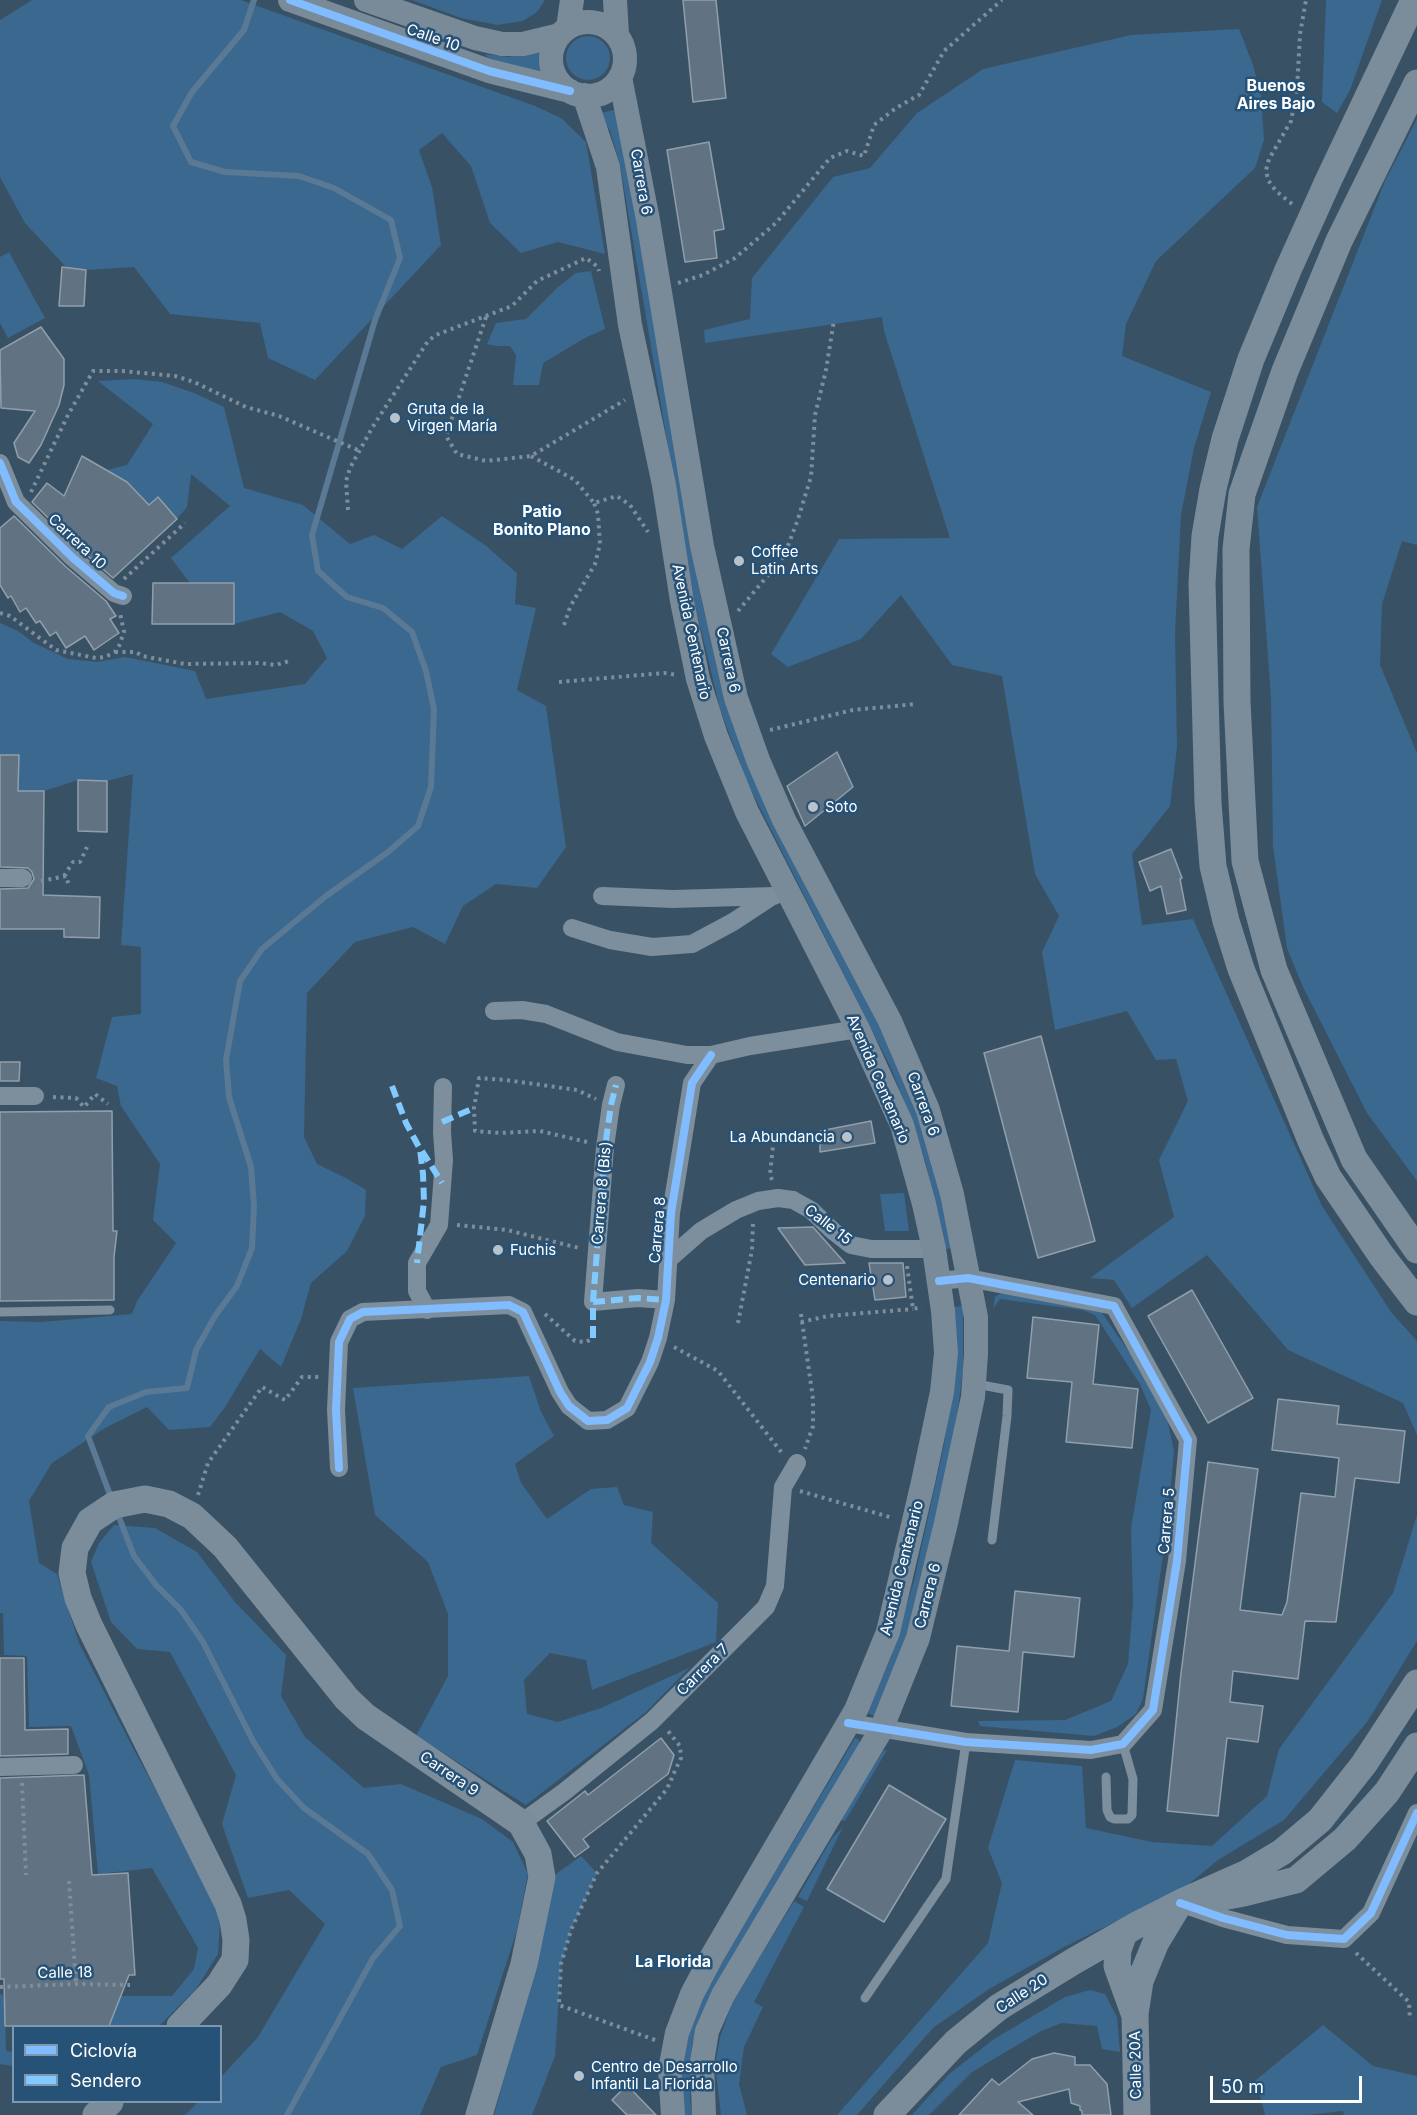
<!DOCTYPE html>
<meta charset="utf-8">
<style>
body{margin:0}
#map{position:relative;width:1417px;height:2115px;overflow:hidden;background:#395165;font-family:Inter,sans-serif}
canvas{display:block}
.legend{position:absolute;left:12px;top:2025px;width:210px;height:78px;box-sizing:border-box;background:#265278;border:2px solid #7d97ae;margin:0;padding:8px 10px;list-style:none;font-size:18px;color:#fff}
.legend li{display:flex;align-items:center;gap:12px;height:30px}
.legend b{width:30px;border:2px solid #7d97ae}
.scale{position:absolute;left:1210px;top:2076px;width:152px;height:27px;box-sizing:border-box;border:3px solid #fff;border-top:0;padding-left:8px;font-size:18px;line-height:21px;white-space:nowrap;color:#fff;-webkit-text-stroke:4px #265278;paint-order:stroke}
</style>
<div id="map">
<canvas width="1417" height="2115"></canvas>
<ul class="legend">
<li><b style="height:8px;background:#80bcff"></b>Ciclovía</li>
<li><b style="height:8px;background:#80caff"></b>Sendero</li>
</ul>
<div class="scale">50 m</div>
</div>
<script>
const g = document.querySelector('canvas').getContext('2d');
g.lineJoin = 'round';
function fill(path, color) { g.fillStyle = color; g.fill(path, 'evenodd'); }
const toPath = rows => new Path2D(rows.map(r => 'M' + r).join(''));
function strokePath(path, color, width, dash) { g.strokeStyle = color; g.lineWidth = width; g.lineCap = dash ? 'butt' : 'round'; g.setLineDash(dash || []); g.stroke(path); }
function drawText(font, color, halo, rows, align = 'center') {
  g.font = font + ' Inter,sans-serif'; g.lineWidth = 5; g.setLineDash([]); g.textBaseline = 'middle'; g.strokeStyle = halo; g.fillStyle = color; for (const [text, x, y, turn = 0] of rows) {
    g.save(); g.translate(x, y); g.rotate((+turn || 0) * Math.PI / 180); g.textAlign = isNaN(turn) ? turn : align; if (halo) g.strokeText(text, 0, 0); g.fillText(text, 0, 0); g.restore();
  }
}
fill(toPath([
 [32,0,241,0,535,106,561,118,586,142,605,254,558,242,521,253,490,223,471,166,442,133,419,150,432,187,441,245,315,380,268,358,260,323,170,314,134,267,86,270,66,267,25,223,0,177,0,20],
 [412,0,545,0,537,12,523,21,497,25,461,18],
 [1326,0,1382,0,1350,90,1337,113,1322,102],
 [1239,29,1253,65,1261,96,1264,140,1255,168,1156,261,1126,324,1122,356,1211,392,1194,448,1181,515,1175,634,1177,747,1170,806,1132,854,1142,925,1193,919,1322,1206,1391,1312,1417,1341,1417,1435,1403,1403,1288,1350,1207,1255,1132,1308,1114,1280,1090,1278,1174,1217,1159,1160,1188,1101,1176,1059,1156,1060,1127,1011,1055,1030,1042,952,1059,916,1035,874,1002,676,952,665,901,595,861,639,788,667,771,654,839,539,950,538,884,331,882,317,705,343,704,330,750,319,752,278,833,177,870,168,917,113,983,69,1131,35],
 '566 58a22 22 0 1 1 44 0a22 22 0 1 1-44 0Z',
 [538,48,542,77,488,58,485,54,509,57],
 [615,110,628,173,702,603,728,707,898,1065,919,1118,933,1162,951,1248,944,1250,926,1164,912,1121,891,1068,748,784,720,709,695,604,620,165,610,131,600,113],
 [1417,119,1417,545,1402,541,1382,604,1380,665,1417,753,1417,1181,1367,1113,1303,987,1287,948,1273,846,1271,698,1257,507,1385,181],
 [9,252,45,318,8,338,0,323,0,257],
 [591,271,605,329,585,338,543,363,539,385,513,385,516,355,510,346,497,346,487,344,496,323,526,319,558,287,576,273],
 [134,379,162,382,194,393,224,407,244,488,303,505,350,544,374,535,402,549,442,516,485,545,517,573,515,604,536,608,517,690,546,706,566,847,537,888,496,884,463,906,445,944,413,927,355,942,307,993,304,1137,317,1164,346,1178,366,1190,365,1216,347,1251,311,1283,301,1319,281,1367,260,1349,225,1407,210,1427,169,1430,147,1407,105,1428,52,1463,29,1501,39,1563,57,1574,79,1643,134,1750,221,1908,218,1954,196,1989,159,2026,109,2026,121,1996,172,1996,194,1969,198,1948,152,1868,98,1874,89,1775,71,1726,29,1727,27,1656,4,1655,3,1613,0,1613,0,1321,42,1322,132,1314,137,1301,176,1243,153,1220,160,1164,121,1106,117,1086,96,1078,112,1017,141,1014,141,947,121,945,133,774,107,781,78,780,44,791,18,791,19,756,0,755,0,623,18,631,34,643,68,659,97,662,125,657,195,671,206,699,305,684,327,658,313,631,280,612,234,624,233,583,190,583,171,558,230,506,191,474,187,507,177,519,158,498,149,505,127,482,107,470,127,465,153,424,98,381],
 [904,1193,909,1231,885,1231,880,1194],
 [1001,1293,1102,1313,1154,1388,1166,1415,1174,1450,1168,1518,1143,1699,1136,1714,1117,1727,1094,1736,980,1726,978,1721,1065,1720,1111,1701,1128,1664,1133,1603,1131,1528,1151,1410,1140,1384,1095,1315,1082,1310,1000,1299,993,1309,995,1297],
 [963,1306,963,1370,953,1446,923,1584,899,1663,875,1716,867,1713,890,1660,914,1581,944,1445,954,1370,954,1307],
 [529,1376,541,1412,554,1436,515,1464,521,1483,547,1519,591,1489,617,1487,624,1505,653,1512,651,1543,718,1603,716,1642,592,1690,586,1660,550,1653,524,1680,527,1714,558,1722,601,1708,689,1668,646,1712,526,1805,416,1736,448,1676,448,1614,428,1562,375,1515,353,1388],
 [1417,1515,1417,1641,1367,1722,1284,1820,1218,1860,1184,1888,1066,1946,989,1989,933,2028,857,2115,837,2115,988,1943,1002,1883,988,1848,1015,1760,1082,1766,1086,1828,1152,1842,1212,1846,1267,1796,1279,1749,1393,1593],
 [114,1525,155,1528,197,1552,235,1602,286,1655,281,1696,305,1737,364,1788,401,1784,482,1819,513,1842,528,1874,517,1930,477,2055,441,2067,420,2115,185,2115,198,2102,220,2102,221,2077,258,2037,325,1924,289,1890,248,1898,222,1824,236,1775,170,1652,137,1649,111,1622,91,1562,99,1543],
 [855,1738,858,1739,860,1743,700,2019,692,2044,690,2100,692,2115,685,2115,682,2100,685,2043,704,1992],
 [887,1750,845,1821,840,1820,883,1751],
 [843,1827,807,1901,798,1897,832,1838],
 [581,1856,597,1873,571,1930,561,1964,555,2056,532,2115,494,2115,540,1950,556,1874],
 [794,1901,804,1907,754,2002,763,2007,744,2047,739,2084,747,2115,721,2115,715,2065,720,2037,733,2001],
 [1090,1990,1105,1994,1117,2017,1120,2052,1102,2049,1097,2026,1062,2023,1041,2031,972,2072,929,2115,912,2115,949,2074,994,2039,1065,1997],
 [0,1994,2,1994,5,2001,6,2051,13,2052,13,2066,0,2064],
 [1323,2025,1373,2066,1417,2076,1417,2115,1344,2115,1343,2111,1308,2115,1265,2115,1256,2080]
]), '#3a688f');
strokePath(toPath([
 [112,1500,88,1436,109,1407,146,1392,187,1388,196,1350,215,1316,237,1286,252,1248,254,1206,251,1167,229,1097,226,1060,240,981,262,949,326,896,388,852,418,826,431,787,434,709,426,671,412,632,383,608,347,597,318,571,312,535,375,320,400,258,391,220,334,188,299,176,225,172,191,162,173,126,192,92,244,30,254,0],
 [117,1512,134,1556,156,1585,181,1610,203,1642,253,1741,277,1779,304,1808,368,1854,392,1890,400,1926,373,1958,287,2115]
]), '#5a7994', 6);
const building = toPath([
 [683,0,716,0,726,98,693,102,683,0],
 [709,142,724,229,714,231,717,258,685,262,667,150,709,142],
 [62,267,86,270,84,306,59,306,62,267],
 [41,327,64,359,64,385,59,405,41,445,29,463,18,457,14,443,35,411,1,408,0,350,41,327],
 [82,456,127,482,149,505,158,497,177,519,113,578,81,550,32,502,47,483,64,496,82,456],
 [14,516,65,566,106,601,116,616,110,619,119,633,94,650,85,636,66,648,56,632,50,636,40,621,36,623,26,608,20,612,11,596,8,598,0,585,0,528,14,516],
 [153,583,234,583,234,624,152,624,153,583],
 [837,752,853,787,805,826,787,786,837,752],
 [0,755,19,755,18,791,44,791,43,895,100,897,99,938,64,937,64,929,0,929,0,889,28,888,34,879,32,872,28,868,0,867,0,755],
 [78,780,107,781,107,832,78,831,78,780],
 [1171,849,1182,878,1180,879,1186,910,1167,914,1161,886,1150,891,1139,862,1171,849],
 [1041,1036,1095,1241,1038,1258,984,1053,1041,1036],
 [0,1062,20,1062,19,1081,0,1081,0,1062],
 [112,1111,113,1231,117,1231,114,1257,114,1300,0,1301,0,1112,112,1111],
 [871,1121,875,1143,820,1152,820,1131,871,1121],
 [813,1227,845,1263,805,1265,778,1228,813,1227],
 [869,1263,903,1263,906,1297,875,1300,869,1263],
 [1192,1290,1253,1398,1208,1423,1148,1316,1192,1290],
 [1033,1317,1099,1325,1093,1384,1138,1389,1132,1448,1066,1442,1072,1382,1027,1378,1033,1317],
 [1278,1399,1339,1406,1337,1424,1405,1431,1399,1483,1355,1478,1336,1622,1305,1621,1298,1679,1233,1671,1230,1702,1263,1706,1258,1742,1227,1738,1218,1816,1167,1811,1181,1673,1208,1462,1258,1469,1240,1610,1282,1615,1287,1602,1301,1493,1335,1497,1339,1458,1272,1450,1278,1399],
 [1015,1591,1080,1598,1074,1657,1023,1652,1018,1712,951,1706,957,1646,1009,1651,1015,1591],
 [0,1658,24,1658,25,1730,68,1729,68,1754,0,1756,0,1658],
 [661,1738,674,1755,668,1774,583,1839,589,1847,575,1857,547,1821,585,1791,588,1795,661,1738],
 [84,1775,92,1875,128,1873,135,1975,129,1975,109,2026,5,2026,4,1979,0,1979,0,1778,84,1775],
 [889,1785,946,1819,884,1922,827,1889,889,1785],
 [1054,2053,1075,2057,1075,2065,1090,2065,1107,2084,1111,2115,1082,2115,1082,2111,1080,2110,1080,2106,1071,2103,1069,2089,1018,2102,1033,2115,959,2115,992,2079,999,2085,1032,2059,1054,2053],
 [627,2085,656,2115,627,2115,612,2100,627,2085]
]);
fill(building, '#617382');
strokePath(building, '#909fab', 1.5);
strokePath(toPath([
 [1292,204,1276,191,1268,180,1266,170,1269,159,1291,121,1297,90,1300,34,1306,0],
 [678,283,703,275,735,258,776,223,830,158,847,151,864,156,874,125,896,108,919,95,944,51,1002,0],
 [486,317,446,436,457,454,486,461,531,456,625,400],
 [531,456,575,480,594,503,617,496,630,505,648,532],
 [31,492,68,415,93,371,122,371,175,376,194,382,246,407,279,416,360,451],
 [348,510,346,481,350,468,372,428,428,341,436,335,512,306,537,281,586,258,598,267,599,271],
 [124,579,185,523],
 [738,611,784,556,797,522,811,477,815,415,826,370,834,320],
 [0,613,10,616,56,650,96,658,105,657,115,652,119,646,124,632,120,613],
 [564,625,570,607,595,564,600,544,598,514,594,503],
 [115,652,136,652,142,656,185,664,260,663,276,665,289,661],
 [559,682,664,673,677,675],
 [770,730,853,710,916,704],
 [64,876,73,862,80,862,87,847],
 [41,881,66,876,69,886],
 [53,1097,76,1098,84,1107,95,1094,108,1104],
 [587,1142,540,1131,500,1133,475,1131,474,1108,479,1078,506,1080,577,1090,596,1099],
 [772,1180,770,1174,775,1128],
 [457,1225,507,1230,579,1248],
 [907,1266,913,1309,922,1307],
 [545,1314,575,1341,586,1342,593,1338],
 [801,1314,813,1399,813,1426,805,1449],
 [801,1322,828,1316,913,1309],
 [738,1323,752,1250,753,1222],
 [674,1347,718,1371,782,1453],
 [800,1491,893,1518],
 [198,1495,208,1463,262,1387,285,1400,302,1377,320,1377],
 [22,1783,26,1875],
 [69,1881,76,1984],
 [1356,1953,1409,2002,1410,2020],
 [0,1987,76,1984,130,1985],
 [655,2040,559,2005,561,1964,571,1930,597,1873,667,1789,674,1773,681,1758,680,1746,668,1731]
]), '#7d8e9c', 4, [3, 4.5]);
strokePath(toPath([
 [0,1312,110,1310],
 [976,1384,1008,1390,1007,1416,992,1540],
 [1106,1777,1107,1810,1110,1817,1114,1819,1128,1819,1132,1815,1133,1779,1123,1744],
 [865,1998,946,1879,966,1742]
]), '#7d8e9c', 9);
strokePath(toPath([
 [0,463,16,502,73,558,114,593,123,596],
 [0,878,23,878],
 [602,896,673,899,774,896],
 [572,928,610,940,652,947,692,944,733,922,771,897],
 [494,1011,522,1010,546,1014,617,1042,687,1055,711,1055,750,1046,858,1029],
 [616,1085,611,1105,605,1147,593,1302,638,1298,666,1300],
 [0,1096,35,1096],
 [669,1259,701,1231,736,1210,758,1201,778,1198,793,1200,811,1210,833,1231,851,1245,871,1249,934,1249],
 [427,1310,417,1291,417,1263,439,1225,444,1160,442,1132,443,1087],
 [339,1468,336,1410,339,1342,350,1319,363,1312,509,1305,523,1312,560,1392,569,1406,588,1421,607,1420,627,1408,650,1362,658,1338,666,1300,671,1213,692,1083,711,1055],
 [848,1723,966,1742,1091,1750,1123,1744,1153,1710,1177,1561,1188,1440,1114,1306,968,1278,939,1281],
 [0,1767,74,1765],
 [521,1823,564,1792,652,1721,766,1607,775,1586,783,1487,797,1463],
 [1180,1903,1223,1918,1287,1935,1344,1939,1371,1913,1417,1813]
]), '#7d8e9c', 18);
strokePath(toPath([
 [290,0,489,71,570,91],
 [366,0,475,38,502,44,523,44,560,35],
 [615,0,617,35],
 '551 59a37 37 0 1 1 74 0a37 37 0 1 1-74 0Z',
 [568,28,572,0],
 [620,77,648,220,702,546,736,698,758,760,784,820,890,1021,928,1110,952,1194,976,1317,976,1354,973,1397,946,1523,918,1638,881,1730,723,1995,707,2031,702,2062,704,2115],
 [584,95,608,167,630,325,664,485,682,601,698,679,716,736,747,812,858,1029,902,1125,924,1204,934,1249,943,1311,946,1353,942,1392,923,1482,888,1632,856,1710,712,1956,692,1994,677,2033,670,2070,673,2115]
]), '#798a98', 24);
strokePath(toPath([
 [1414,0,1329,179,1288,270,1251,359,1225,439,1213,489,1205,536,1202,583,1208,803,1213,866,1226,921,1241,969,1311,1141,1328,1177,1381,1255,1417,1302],
 [1417,83,1339,241,1285,371,1242,494,1236,549,1237,702,1245,861,1274,970,1354,1159,1417,1250],
 [1217,1898,1244,1893,1296,1880,1345,1839,1387,1792,1417,1746],
 [1124,1933,1118,1950,1117,1966,1134,2013],
 [180,2026,219,1985,235,1960,236,1940,233,1920,228,1904,89,1625,78,1598,72,1573,75,1548,90,1521,114,1505,145,1499,169,1504,192,1516,225,1547,347,1699,366,1717,521,1823,538,1854,542,1877,524,1964,479,2115],
 [96,2115,110,2102],
 [887,2115,956,2042,999,2007,1074,1961,1137,1925,1184,1901,1247,1873,1282,1852,1320,1820,1364,1764,1417,1683],
 [1137,2115,1135,2014,1140,1981,1156,1942,1179,1904]
]), '#7b8d9b', 27);
strokePath(toPath([
 [392,1086,406,1123,420,1149,423,1174,424,1201,417,1263],
 [442,1122,474,1108],
 [422,1151,442,1183],
 [593,1302,638,1298,666,1300],
 [593,1338,593,1302,605,1147,611,1105,616,1085]
]), '#80caff', 6, [12, 6]);
strokePath(toPath([
 [290,0,489,71,570,91],
 [0,463,16,502,73,558,114,593,123,596],
 [339,1468,336,1410,339,1342,350,1319,363,1312,509,1305,523,1312,560,1392,569,1406,588,1421,607,1420,627,1408,650,1362,658,1338,666,1300,671,1213,692,1083,711,1055],
 [848,1723,966,1742,1091,1750,1123,1744,1153,1710,1177,1561,1188,1440,1114,1306,968,1278,939,1281],
 [1180,1903,1223,1918,1287,1935,1344,1939,1371,1913,1417,1813]
]), '#80bcff', 8);
for (const [x, y, r, color] of [
 [395,418,6,"#bac2c9"],
 [739,561,6,"#bac2c9"],
 [813,807,6,"#bac2c9"],
 [847,1137,6,"#bac2c9"],
 [498,1250,6,"#bac2c9"],
 [888,1280,6,"#bac2c9"],
 [579,2076,6,"#bac2c9"]
]) { const dot = new Path2D(); dot.arc(x, y, r, 0, 2 * Math.PI); g.fillStyle = color; g.fill(dot); strokePath(dot, '#265278', 2); }
drawText('15px', '#fff', '#265278', [
 ["Calle 10",433,38,19],
 ["Carrera 6",641,182,80],
 ["Carrera 10",77,542,43],
 ["Avenida Centenario",691,632,78],
 ["Carrera 6",728,660,78],
 ["Avenida Centenario",878,1079,67],
 ["Carrera 6",923,1104,70],
 ["Carrera 8 (Bis)",602,1193,-85],
 ["Calle 15",828,1225,38],
 ["Carrera 8",658,1230,-85],
 ["Carrera 5",1167,1521,-85],
 ["Avenida Centenario",902,1568,-76],
 ["Carrera 6",928,1596,-76],
 ["Carrera 7",703,1670,-45],
 ["Carrera 9",449,1774,34],
 ["Calle 18",65,1973,-1],
 ["Calle 20",1022,1994,-33],
 ["Calle 20A",1136,2065,-91]
]);
drawText('15px', '#fff', '#265278', [
 ["Gruta de la",407,409],
 ["Virgen María",407,426],
 ["Coffee",751,552],
 ["Latin Arts",751,569],
 ["Soto",825,807],
 ["La Abundancia",835,1137,"right"],
 ["Fuchis",510,1250],
 ["Centenario",876,1280,"right"],
 ["Centro de Desarrollo",591,2067],
 ["Infantil La Florida",591,2084]
], 'left');
drawText('bold 16px', '#fff', '#265278', [
 ["Buenos",1276,86],
 ["Aires Bajo",1276,104],
 ["Patio",542,512],
 ["Bonito Plano",542,530],
 ["La Florida",673,1962]
]);
</script>
